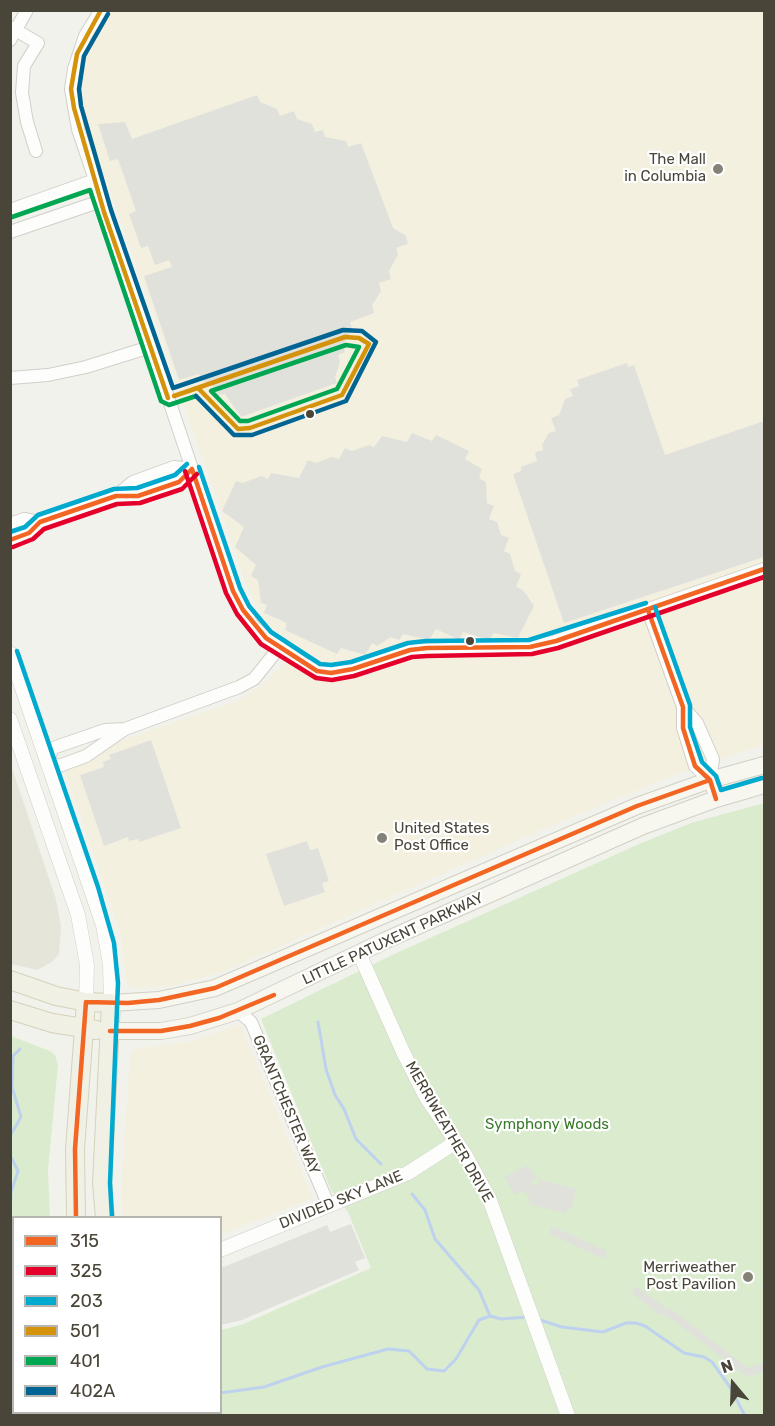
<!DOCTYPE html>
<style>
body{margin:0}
#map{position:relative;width:775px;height:1426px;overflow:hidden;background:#f2f2ed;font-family:Rubik,sans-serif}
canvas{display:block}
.frame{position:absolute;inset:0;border:12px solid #494538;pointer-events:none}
.legend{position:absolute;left:12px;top:1216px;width:210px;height:198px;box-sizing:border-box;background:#fff;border:2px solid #b6b5af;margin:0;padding:8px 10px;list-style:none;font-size:18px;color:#494538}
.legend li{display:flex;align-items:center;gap:12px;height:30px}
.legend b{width:30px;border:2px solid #b6b5af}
.north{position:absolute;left:703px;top:1354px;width:60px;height:60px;-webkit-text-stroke:4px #fff;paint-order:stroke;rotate:341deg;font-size:16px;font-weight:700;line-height:24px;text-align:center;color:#494538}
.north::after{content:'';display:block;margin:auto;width:21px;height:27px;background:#494538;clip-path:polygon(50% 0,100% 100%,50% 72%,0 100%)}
</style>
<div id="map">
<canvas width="775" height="1426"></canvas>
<div class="frame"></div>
<ul class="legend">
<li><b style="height:8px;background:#f26522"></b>315</li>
<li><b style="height:8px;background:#e4002b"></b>325</li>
<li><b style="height:8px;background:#00a9ce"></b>203</li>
<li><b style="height:8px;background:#d4930b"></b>501</li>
<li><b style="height:8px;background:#00a651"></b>401</li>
<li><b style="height:8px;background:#006592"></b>402A</li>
</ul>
<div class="north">N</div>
</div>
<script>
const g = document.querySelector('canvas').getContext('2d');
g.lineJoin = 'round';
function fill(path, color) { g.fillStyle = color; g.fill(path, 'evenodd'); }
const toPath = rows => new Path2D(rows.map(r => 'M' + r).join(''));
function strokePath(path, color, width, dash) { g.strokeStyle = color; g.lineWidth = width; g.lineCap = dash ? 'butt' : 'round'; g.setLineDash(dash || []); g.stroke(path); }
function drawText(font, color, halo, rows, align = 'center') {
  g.font = font + ' Rubik,sans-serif'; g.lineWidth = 4.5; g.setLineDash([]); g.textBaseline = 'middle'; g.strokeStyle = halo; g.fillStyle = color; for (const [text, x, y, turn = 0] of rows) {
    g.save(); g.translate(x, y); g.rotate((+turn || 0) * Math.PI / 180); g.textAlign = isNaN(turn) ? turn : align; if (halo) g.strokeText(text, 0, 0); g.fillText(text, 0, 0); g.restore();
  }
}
fill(toPath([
 [11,765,56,899,61,927,59,954,52,962,37,970,11,964]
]), '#e6e5da');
fill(toPath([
 [111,11,764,11,764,562,569,630,526,640,422,642,406,644,354,662,328,664,319,663,294,648,265,620,247,587,87,124,82,95,86,57],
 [764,576,764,745,675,775,555,824,222,972,172,986,134,989,127,984,120,932,64,769,119,741,239,700,264,683,284,664,289,664,318,679,328,680,353,677,420,656,512,656,539,652],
 [240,1024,313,1198,221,1235,220,1218,123,1217,121,1185,130,1055,135,1049,191,1041]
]), '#f4f0e0');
fill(toPath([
 [764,803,764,1415,205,1416,203,1413,220,1412,221,1330,241,1325,371,1268,348,1212,331,1190,261,1019,390,956,639,844,691,823],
 [11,1036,50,1051,55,1055,58,1065,48,1170,50,1217,14,1218,14,1383,11,1384]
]), '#daeccd');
fill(toPath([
 [257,95,260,102,277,109,280,116,294,111,297,119,312,124,315,132,323,130,325,137,346,141,348,147,361,143,393,228,406,236,408,244,396,248,398,255,389,271,391,279,379,283,381,291,372,305,374,313,350,322,352,329,343,345,345,352,338,355,340,362,335,377,337,383,241,417,225,394,217,395,215,388,202,380,199,374,179,380,144,276,172,267,169,260,155,265,148,246,141,248,129,214,136,211,118,159,110,161,98,124,125,122,132,139],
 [627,363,628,367,634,365,665,455,764,421,764,557,564,623,513,474,521,471,521,467,537,461,535,452,543,450,542,445,549,433,556,431,551,418,559,415,565,399,573,396,570,389,579,386,577,380],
 [412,433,432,441,436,435,469,451,465,459,482,469,479,478,486,482,487,503,494,506,489,519,497,522,501,535,509,538,504,551,510,554,515,571,521,574,516,587,523,590,534,606,518,638,494,633,489,640,463,632,459,640,436,629,429,640,403,634,399,640,391,637,377,646,372,643,365,655,341,648,337,654,285,630,287,623,264,613,267,605,261,603,258,580,251,576,256,565,235,547,244,527,222,511,236,481,243,483,261,476,268,479,271,473,299,478,308,460,316,463,331,457,339,459,345,448,352,451,369,445,374,447,382,436,407,442],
 [151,740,181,828,139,842,138,839,129,841,128,837,104,846,80,775,104,767,103,762,111,759,109,755],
 [307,841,310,850,318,848,329,881,322,883,325,892,284,906,266,854],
 [528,1165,537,1178,531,1183,532,1185,537,1185,539,1179,576,1189,572,1208,568,1208,566,1214,529,1204,530,1198,523,1191,515,1195,504,1177],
 [351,1224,365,1258,355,1262,359,1270,242,1320,221,1325,221,1268,327,1225,330,1232],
 [552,1226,607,1251,604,1259,549,1234],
 [636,1286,666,1308,674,1311,748,1368,764,1362,764,1371,751,1376,743,1374,669,1317,657,1313,631,1292]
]), '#e1e1dc');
strokePath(toPath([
 [318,1022,326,1069,335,1095,344,1109,356,1139,381,1164],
 [10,1136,21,1117,12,1087,13,1056,20,1049],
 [10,1155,18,1171,11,1192,10,1216],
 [412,1194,425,1210,435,1239,479,1290,490,1316],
 [10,1237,14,1239],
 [537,1319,562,1327,603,1332,626,1323,636,1323,645,1326,684,1353,704,1357,712,1362,730,1387,745,1416],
 [220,1393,264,1387,322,1367,388,1349,409,1351,427,1369,444,1371,456,1359,479,1320,490,1316,501,1319,528,1317],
 [85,1412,86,1416]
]), '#bed2ef', 3);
const minor = toPath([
 [101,10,85,36,74,69,71,89,78,129,233,591,253,626,266,638,305,665,331,673,364,666,410,650,530,647,556,641,764,569],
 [10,27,38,43,24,66,22,93,27,122,36,151],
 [10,40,27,10],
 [10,210,95,180],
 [10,232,101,201],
 [10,378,48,375,86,367,150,347],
 [116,496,133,482,174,467,192,469],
 [10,524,24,519,40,522],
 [10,540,29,533,40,522,116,496,138,496,179,482,192,469],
 [648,610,683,707,683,728,695,766,710,780,716,799],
 [683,707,697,723,713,759,710,780],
 [125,729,86,756,59,766,47,761,53,748,105,730,125,729,239,687,254,679,279,648],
 [238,1011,251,1022,328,1204]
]);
const tertiary = toPath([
 [10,653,103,925,110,964,111,1003],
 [10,719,78,915,87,965,86,1002],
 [359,953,403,1052,426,1097,466,1156,489,1198,568,1416],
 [220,1250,408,1173,456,1142]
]);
const secondary = toPath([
 [111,1003,159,1000,215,988,637,806,710,780,764,765],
 [110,1031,161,1031,190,1026,238,1011,384,941,643,826,716,799,764,785]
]);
const primary = toPath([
 [10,980,56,996,86,1002,111,1003,102,1183,105,1218],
 [10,1010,52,1023,96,1030],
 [76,1218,75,1149,86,1002],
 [147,1412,149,1416],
 [180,1412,182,1416]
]);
strokePath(minor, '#d0cfca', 14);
strokePath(tertiary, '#d0cfca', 15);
strokePath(secondary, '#d1d0c4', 18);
strokePath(primary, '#d4d2ba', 20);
strokePath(minor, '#fdfdfc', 12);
strokePath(tertiary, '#fdfdfc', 14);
strokePath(secondary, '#f7f7f0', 16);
strokePath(primary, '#f1f0e5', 18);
strokePath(toPath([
 [192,469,233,591,243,610,266,638,317,671,331,673,353,669,410,650,427,648,530,647,556,641,764,569],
 [10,540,29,533,40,522,116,496,138,496,179,482,192,469],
 [648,610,683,707,683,728,695,766,710,780,716,799],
 [86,1002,128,1003,159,1000,215,988,637,806,710,780],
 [110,1031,161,1031,190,1026,219,1018,274,995],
 [76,1218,75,1149,86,1002]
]), '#f26522', 4.5);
strokePath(toPath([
 [185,471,226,593,237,614,261,644,316,678,332,680,354,676,412,657,427,656,532,654,558,648,764,577],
 [13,547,33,539,44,529,117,504,140,503,182,489,197,474]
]), '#e4002b', 4.5);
strokePath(toPath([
 [199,467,240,588,249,606,271,632,320,664,331,665,351,662,408,643,426,641,529,640,646,603],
 [10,532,25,527,38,515,114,489,137,488,175,475,187,464],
 [655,607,690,705,690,727,702,762,716,776,721,790,762,778],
 [17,651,98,887,114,943,118,983,110,1183,112,1217]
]), '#00a9ce', 4.5);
strokePath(toPath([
 [101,10,77,54,71,89,74,108,104,212,168,398],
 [198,388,238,429,250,428,342,395,369,344],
 [174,396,345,337,359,338,369,344]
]), '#d4930b', 4.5);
strokePath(toPath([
 [12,217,90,190,161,401,169,405,196,396],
 [346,345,359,347,337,389,248,421,240,421,211,391,346,345]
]), '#00a651', 4.5);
strokePath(toPath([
 [108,14,84,56,79,89,81,106,111,210,173,388,343,330,362,331,376,342,346,401,252,435,234,435,196,396]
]), '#006592', 4.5);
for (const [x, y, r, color] of [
 [718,169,6,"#848277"],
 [310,414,5,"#494538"],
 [470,641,5,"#494538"],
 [382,838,6,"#848277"],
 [748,1277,6,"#848277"]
]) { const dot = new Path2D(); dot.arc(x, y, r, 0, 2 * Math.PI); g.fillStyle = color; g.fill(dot); strokePath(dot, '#fff', 2); }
drawText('15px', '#494538', '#fff', [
 ["The Mall",706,160],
 ["in Columbia",706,177],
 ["United States",394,829,"left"],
 ["Post Office",394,846,"left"],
 ["Merriweather",736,1268],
 ["Post Pavilion",736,1285]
], 'right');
drawText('15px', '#494538', '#fff', [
 ["LITTLE PATUXENT PARKWAY",393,939,-25],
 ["GRANTCHESTER WAY",286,1105,67],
 ["MERRIWEATHER DRIVE",449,1132,60],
 ["DIVIDED SKY LANE",341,1200,-22]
]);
drawText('15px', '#397b2a', '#fff', [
 ["Symphony Woods",547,1125]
]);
</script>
